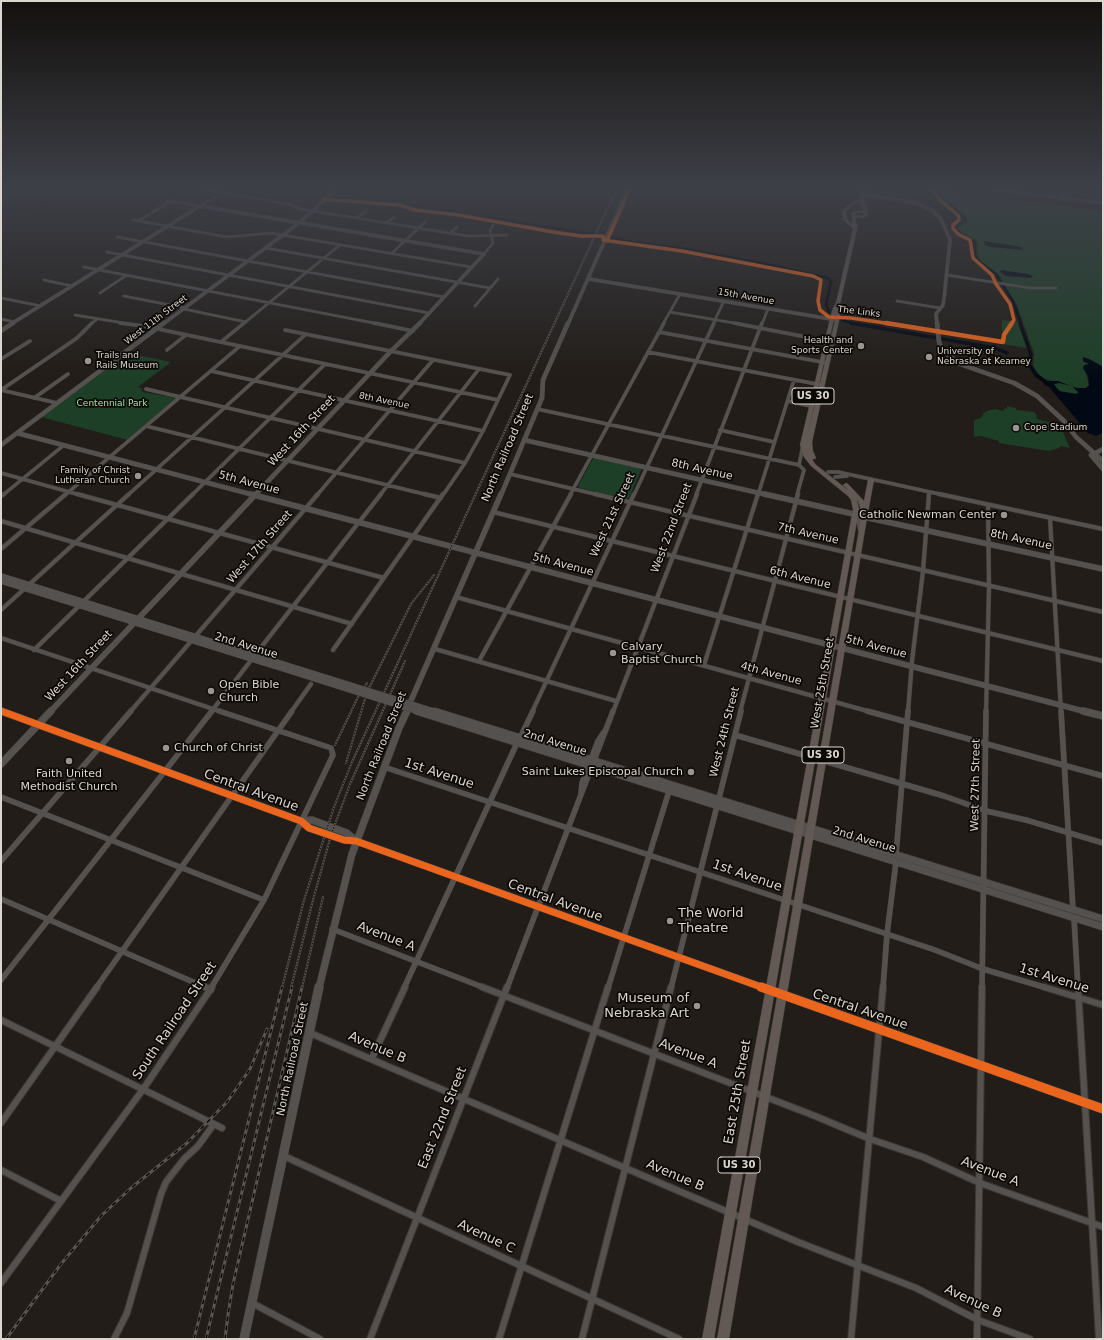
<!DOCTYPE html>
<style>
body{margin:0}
#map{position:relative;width:1104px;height:1340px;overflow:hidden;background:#221d18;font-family:"DejaVu Sans",sans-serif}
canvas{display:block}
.frame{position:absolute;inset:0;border:2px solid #dcd6d0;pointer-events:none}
</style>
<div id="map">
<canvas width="1104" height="1340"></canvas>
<div class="frame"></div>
</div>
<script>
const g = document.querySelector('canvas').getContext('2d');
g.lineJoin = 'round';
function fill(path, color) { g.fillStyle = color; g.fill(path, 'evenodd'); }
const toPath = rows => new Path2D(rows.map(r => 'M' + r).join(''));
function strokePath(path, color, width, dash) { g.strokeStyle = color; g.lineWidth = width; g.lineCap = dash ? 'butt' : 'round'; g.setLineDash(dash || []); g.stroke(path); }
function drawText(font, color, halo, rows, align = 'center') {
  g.font = font + ' "DejaVu Sans",sans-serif'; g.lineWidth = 3.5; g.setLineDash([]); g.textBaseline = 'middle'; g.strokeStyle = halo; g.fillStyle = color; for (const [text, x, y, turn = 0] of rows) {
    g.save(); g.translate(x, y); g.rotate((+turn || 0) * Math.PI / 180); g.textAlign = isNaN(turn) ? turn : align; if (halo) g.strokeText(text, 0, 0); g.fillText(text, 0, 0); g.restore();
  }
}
fill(toPath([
 [938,190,1103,211,1103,367,1087,358,1083,361,1089,364,1084,366,1089,385,1086,388,1082,389,1076,394,1063,393,1054,386,1053,381,1043,379,1037,372,1033,366,1034,353,1017,305,1004,288,1001,277,979,259,977,252,978,244,976,240,959,231,959,226,966,222,967,219,964,215,939,195],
 [1002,320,1018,322,1027,348,1002,344],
 [128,353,171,362,138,387,143,389,141,390,143,392,177,398,128,440,41,417],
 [1007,406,1016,408,1016,410,1034,412,1036,414,1037,419,1058,425,1058,431,1063,432,1070,448,1060,446,1059,448,1049,451,999,443,999,441,981,436,974,437,974,420,981,418,984,413,987,411,995,409,1004,411,1004,408,1007,409],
 [595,458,642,468,629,498,623,498,579,488,578,486,593,459]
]), '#1d3f27');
fill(toPath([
 [984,241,1021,247,1023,250,991,247,985,245],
 [1001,270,1028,274,1033,276,1031,278,1006,276,1000,272],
 [1083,357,1091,360,1103,367,1103,433,1096,436,1088,433,1049,387,1043,384,1048,381,1058,381,1077,388,1086,388,1089,385,1088,376,1083,368,1084,365,1089,364,1083,361],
 [1059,383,1072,386,1079,393,1076,394,1059,391,1054,384]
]), '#030914');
strokePath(toPath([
 [1,212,45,206,49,204,46,202,31,200,30,197,52,190]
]), '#030914', 1);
strokePath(toPath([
 [287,190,345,200,366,199,399,203,604,236],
 [936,190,939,196,965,218,966,221,956,227,956,229,961,234,975,242,975,255,980,262,996,274,1013,301,1021,324],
 [610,237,631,242,680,248,762,263,828,278,831,282,826,304,829,312],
 [842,320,854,324]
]), '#030914', 2.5);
strokePath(toPath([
 [851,323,995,348,1007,353],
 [1020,323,1031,355,1028,362,1036,375,1046,382]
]), '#030914', 3.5);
const streetFar4 = toPath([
 [206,190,288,204,300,209,468,236,507,235],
 [1062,198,1064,190],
 [167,201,200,206,222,193],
 [357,218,365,212],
 [133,220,227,237,271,233,471,267],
 [138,221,171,201],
 [387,223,394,217],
 [450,233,457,227],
 [117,237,444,297],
 [266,248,490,288],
 [107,252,429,313],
 [391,254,425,222],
 [484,254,493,243,490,230,493,225],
 [84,267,379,324],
 [947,275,1030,288,1056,288],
 [44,280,72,286],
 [100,293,127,275],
 [124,296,185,308],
 [1,298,41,306],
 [897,301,940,308],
 [475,306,498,279],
 [184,309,246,322],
 [670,312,740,324],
 [75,315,130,324],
 [1,319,15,322],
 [91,324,96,320],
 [243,324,340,245],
 [663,324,680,294],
 [713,324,724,301],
 [762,324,768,309]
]);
const streetFar3 = toPath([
 [120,323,144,326,498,400],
 [374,323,413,331],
 [734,323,832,342],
 [285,330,510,375,483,431,465,463,443,495],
 [659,332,827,363],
 [221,342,244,323],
 [167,350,186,335],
 [648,352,822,385],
 [1,359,30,341],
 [211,371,483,431],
 [146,389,465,463],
 [1,390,77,338,92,323],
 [1,390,57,403],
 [34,398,68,374],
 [788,401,811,406],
 [537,409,799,465,804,470,797,495],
 [146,426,428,495],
 [720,430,774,442],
 [799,465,803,445],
 [828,472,838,472,944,495],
 [1,473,80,495],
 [510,474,599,495],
 [835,477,847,476],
 [3,495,64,445],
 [65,495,240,346],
 [128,495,306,334],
 [192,495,325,364],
 [317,495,433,360],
 [380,495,479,369],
 [570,495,664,323],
 [634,495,714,323],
 [696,495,762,323],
 [758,495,794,380],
 [929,495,929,492]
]);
const streetFar2 = toPath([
 [77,494,384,578],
 [424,494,441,498],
 [595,494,1103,612],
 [939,494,1103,529],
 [1,496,4,494],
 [493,512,1103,661],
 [1050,518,1061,712],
 [1,521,352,624],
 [1,549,66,494],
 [456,597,871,712],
 [1,610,129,494],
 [1,638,222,712],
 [435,649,616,701],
 [34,650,193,494],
 [333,650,443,494],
 [255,655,381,494],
 [479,661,571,494],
 [704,665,758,494],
 [130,712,318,494],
 [211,712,252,659],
 [291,712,311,684],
 [532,712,634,494],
 [613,712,697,494],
 [740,712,798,494],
 [908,712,912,661,923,571,929,494],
 [986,712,989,587,988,505]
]);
const streetFar1 = toPath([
 [867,711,1103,776],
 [1061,711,1073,909],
 [735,735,944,796,986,811,1026,820,1103,843],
 [520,738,533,711],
 [384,767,935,950,983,969,1047,988],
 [581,793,582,783,598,741,604,732],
 [1,797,264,900],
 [896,854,908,711],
 [1,861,131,711],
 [1,899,207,988],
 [1074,918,1078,988],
 [332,929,485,988],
 [1,980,212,711],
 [96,988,292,711],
 [211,988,264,900,333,755,331,748,219,711],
 [404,988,517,743],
 [507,988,613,711],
 [608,988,670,788],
 [671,988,741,711],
 [883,988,887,934,896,862],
 [982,988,986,711]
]);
const street = toPath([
 [205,987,211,990],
 [482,987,815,1116,870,1139,923,1157,980,1183,1103,1227],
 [1044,987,1103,1005],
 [1078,987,1099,1339],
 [1,1020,222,1128],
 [310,1033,798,1242,916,1288,978,1320,1030,1339],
 [372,1058,405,987],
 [1,1123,97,987],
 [284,1156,679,1339],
 [1,1170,61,1201],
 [1,1283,144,1088,212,987],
 [252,1303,320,1339],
 [114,1339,127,1313,161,1194,166,1182,184,1159,198,1146,214,1124],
 [370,1339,507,987],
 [499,1339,608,987],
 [582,1339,671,987],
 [851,1339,883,987],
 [977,1339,982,987]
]);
const secondaryFar4 = toPath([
 [996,190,1103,203],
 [863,194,916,203,932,210,941,219,950,240,944,299,943,305,936,314,937,324],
 [589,279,837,320],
 [11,324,200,206,484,254],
 [163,324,299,223,336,190],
 [419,324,484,254],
 [568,324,627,190]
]);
const secondaryFar3 = toPath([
 [937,323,939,342,942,350,960,364,1014,383,1037,396,1064,421,1076,437,1103,461],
 [1,331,13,323],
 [17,433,254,495],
 [524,440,768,495],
 [1,445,164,323],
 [1091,455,1103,469],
 [1092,455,1103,449],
 [255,495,391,351,420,323],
 [501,495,542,398,543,380,568,323]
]);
const secondaryFar2 = toPath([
 [250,494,1087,712],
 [764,494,858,515,861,531],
 [864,517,1103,569],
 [1,576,277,662],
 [1,581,274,666],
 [1,711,3,712],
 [50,712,256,494],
 [406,712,501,494]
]);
const secondaryFar1 = toPath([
 [1,711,301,821,309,828,344,840,356,841,764,988],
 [1083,711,1103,716],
 [505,733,1103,919],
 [502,738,1103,927],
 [1,764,51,711],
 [301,821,312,820,347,833,356,841],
 [319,988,352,854,399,728,407,711]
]);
const secondary = toPath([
 [761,987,1103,1109],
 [244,1339,319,987]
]);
const primary = toPath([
 [862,190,866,190,864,200,868,215,863,218,856,217,856,223,858,225,840,304,841,305,839,321,812,442,813,451,816,458,815,459,812,459,815,464,849,491,843,485,846,483,848,484,864,501,868,480,871,478,874,480,868,512,729,1339,717,1339,862,513,858,501,855,497,857,500,859,509,714,1339,702,1339,853,509,851,500,848,496,811,466,804,457,800,445,830,319,833,308,836,303,853,229,843,219,842,212,848,205,861,198,862,190],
 [860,201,863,211,855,211,852,213,852,224,847,219,846,212,850,207,860,201],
 [856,213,863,213,864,215,862,216,856,215,855,214,856,213],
 [836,313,835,321,807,437,834,319,836,313]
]);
strokePath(streetFar4, '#3d3835', 3);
strokePath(streetFar3, '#3d3835', 4);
strokePath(streetFar2, '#3d3835', 5);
strokePath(streetFar1, '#3d3835', 6);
strokePath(street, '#3d3835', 8);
strokePath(secondaryFar4, '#3d3835', 4);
strokePath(secondaryFar3, '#3d3835', 5);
strokePath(secondaryFar2, '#3d3835', 6);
strokePath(secondaryFar1, '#3d3835', 8);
strokePath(secondary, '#3d3835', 10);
strokePath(primary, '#3d3835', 1);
strokePath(streetFar4, '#55514e', 2.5);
strokePath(streetFar3, '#55514e', 3.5);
strokePath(streetFar2, '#55514e', 4);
strokePath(streetFar1, '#55514e', 5.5);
strokePath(street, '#55514e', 6);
strokePath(secondaryFar4, '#55514e', 3.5);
strokePath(secondaryFar3, '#55514e', 4.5);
strokePath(secondaryFar2, '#55514e', 5.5);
strokePath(secondaryFar1, '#55514e', 7);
strokePath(secondary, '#55514e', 9);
fill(primary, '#625954');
const railFar1 = toPath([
 [335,745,358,697,367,683],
 [346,763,367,692,411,604,434,575],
 [282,988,304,900,334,807,352,762,616,190],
 [291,988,313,900,331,835,350,784,405,661],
 [302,988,323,897]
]);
const rail = toPath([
 [227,1321,233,1284,302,987],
 [6,1339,61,1264,101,1216,131,1188,187,1143,227,1102,250,1069,267,1029],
 [194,1339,282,987],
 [206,1339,292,987],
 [225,1339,228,1315]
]);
strokePath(railFar1, '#595552', 2);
strokePath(rail, '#595552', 3);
strokePath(railFar1, '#0c0805', 1, [1.5]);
strokePath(rail, '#0c0805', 1.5, [4.5]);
const secondaryBridgeFar1 = toPath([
 [277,662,437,712],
 [274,666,419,712]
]);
const secondaryBridge = toPath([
 [416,711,502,738],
 [434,711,505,733]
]);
strokePath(secondaryBridgeFar1, '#3d3835', 6, []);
strokePath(secondaryBridge, '#3d3835', 8, []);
strokePath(secondaryBridgeFar1, '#55514e', 5.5);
strokePath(secondaryBridge, '#55514e', 7);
strokePath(toPath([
 [932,190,941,201,958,215,959,220,953,225,953,228,958,234,970,240,973,258,992,275,996,284,1010,304,1014,320,1011,324],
 [323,199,400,205,415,210,459,215,553,232,581,236,601,236,604,237,603,240,682,251,813,276,821,280,818,301,820,310,829,317,851,318,892,324],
 [607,241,629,190]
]), '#eb651d', 3.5);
strokePath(toPath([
 [886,323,1003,342,1004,335,1012,323]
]), '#eb651d', 4.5);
strokePath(toPath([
 [1,711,3,712]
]), '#eb651d', 5.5);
strokePath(toPath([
 [1,711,301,821,309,828,344,840,356,841,764,988]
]), '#eb651d', 7);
strokePath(toPath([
 [761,987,1103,1109]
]), '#eb651d', 9);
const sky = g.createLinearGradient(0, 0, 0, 378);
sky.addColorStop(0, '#13100d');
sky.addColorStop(0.5, '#3e4048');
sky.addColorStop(1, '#3e404800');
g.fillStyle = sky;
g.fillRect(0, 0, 1104, 378);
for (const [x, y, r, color] of [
 [861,346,4,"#9b9590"],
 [929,357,4,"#9b9590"],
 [88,361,4,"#9b9590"],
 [1016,428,4,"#9b9590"],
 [138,476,4,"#9b9590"],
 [1004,515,4,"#9b9590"],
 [613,653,4,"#9b9590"],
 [211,691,4,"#9b9590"],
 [166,748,4,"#9b9590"],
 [69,761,4,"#9b9590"],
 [691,772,4,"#9b9590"],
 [670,921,4,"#9b9590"],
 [697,1006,4,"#9b9590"]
]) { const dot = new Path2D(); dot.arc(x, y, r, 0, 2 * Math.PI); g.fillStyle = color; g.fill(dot); strokePath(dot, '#0c0805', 1.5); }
drawText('9px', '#dcd6d0', '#0c0805', [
 ["15th Avenue",746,297,10],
 ["The Links",859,312,7],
 ["West 11th Street",156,320,-37],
 ["8th Avenue",384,401,12]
]);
drawText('9px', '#dcd6d0', '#0c0805', [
 ["Health and",853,341,"right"],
 ["Sports Center",853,351,"right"],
 ["University of",937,352],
 ["Nebraska at Kearney",937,362],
 ["Trails and",96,356],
 ["Rails Museum",96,366],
 ["Cope Stadium",1024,428],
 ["Family of Christ",130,471,"right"],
 ["Lutheran Church",130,481,"right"]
], 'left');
drawText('9px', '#90e9a9', '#0c0805', [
 ["Centennial Park",112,404]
]);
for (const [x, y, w] of [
 [813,396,42],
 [823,755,42],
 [739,1165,42]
]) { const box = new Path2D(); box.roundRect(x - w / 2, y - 8, w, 16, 3); g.fillStyle = '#0c0805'; g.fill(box); strokePath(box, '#dcd6d0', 1); }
drawText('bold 10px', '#dcd6d0', null, [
 ["US 30",813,396],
 ["US 30",823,755],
 ["US 30",739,1165]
]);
drawText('11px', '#dcd6d0', '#0c0805', [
 ["West 16th Street",302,431,-47],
 ["North Railroad Street",508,448,-67],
 ["8th Avenue",702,470,13],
 ["5th Avenue",249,483,15],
 ["West 21st Street",613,515,-65],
 ["West 22nd Street",672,528,-69],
 ["7th Avenue",808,534,13],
 ["8th Avenue",1021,540,12],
 ["West 17th Street",260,547,-49],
 ["5th Avenue",563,565,15],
 ["6th Avenue",800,578,14],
 ["2nd Avenue",246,646,17],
 ["5th Avenue",876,647,15],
 ["West 16th Street",79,666,-47],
 ["4th Avenue",771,674,15],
 ["West 25th Street",823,683,-80],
 ["West 24th Street",725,732,-76],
 ["2nd Avenue",555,743,17],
 ["North Railroad Street",382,746,-68],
 ["West 27th Street",976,785,-89],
 ["2nd Avenue",864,840,17],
 ["North Railroad Street",293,1059,-78]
]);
drawText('11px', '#dcd6d0', '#0c0805', [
 ["Catholic Newman Center",996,515,"right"],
 ["Calvary",621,647],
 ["Baptist Church",621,660],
 ["Open Bible",219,685],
 ["Church",219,698],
 ["Church of Christ",174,748],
 ["Saint Lukes Episcopal Church",683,772,"right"],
 ["Faith United",69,774,"center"],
 ["Methodist Church",69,787,"center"]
], 'left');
drawText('13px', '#dcd6d0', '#0c0805', [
 ["1st Avenue",439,774,18],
 ["Central Avenue",251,791,20],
 ["1st Avenue",747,876,19],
 ["Central Avenue",555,901,20],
 ["Avenue A",386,937,21],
 ["1st Avenue",1054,979,17],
 ["Central Avenue",860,1010,19],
 ["South Railroad Street",175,1021,-56],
 ["Avenue B",377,1048,23],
 ["Avenue A",688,1054,21],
 ["East 25th Street",738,1092,-80],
 ["East 22nd Street",443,1118,-68],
 ["Avenue A",990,1172,21],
 ["Avenue B",675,1176,23],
 ["Avenue C",486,1237,25],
 ["Avenue B",973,1302,25]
]);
drawText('13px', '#dcd6d0', '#0c0805', [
 ["The World",678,914],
 ["Theatre",678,929],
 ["Museum of",689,999,"right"],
 ["Nebraska Art",689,1014,"right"]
], 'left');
</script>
